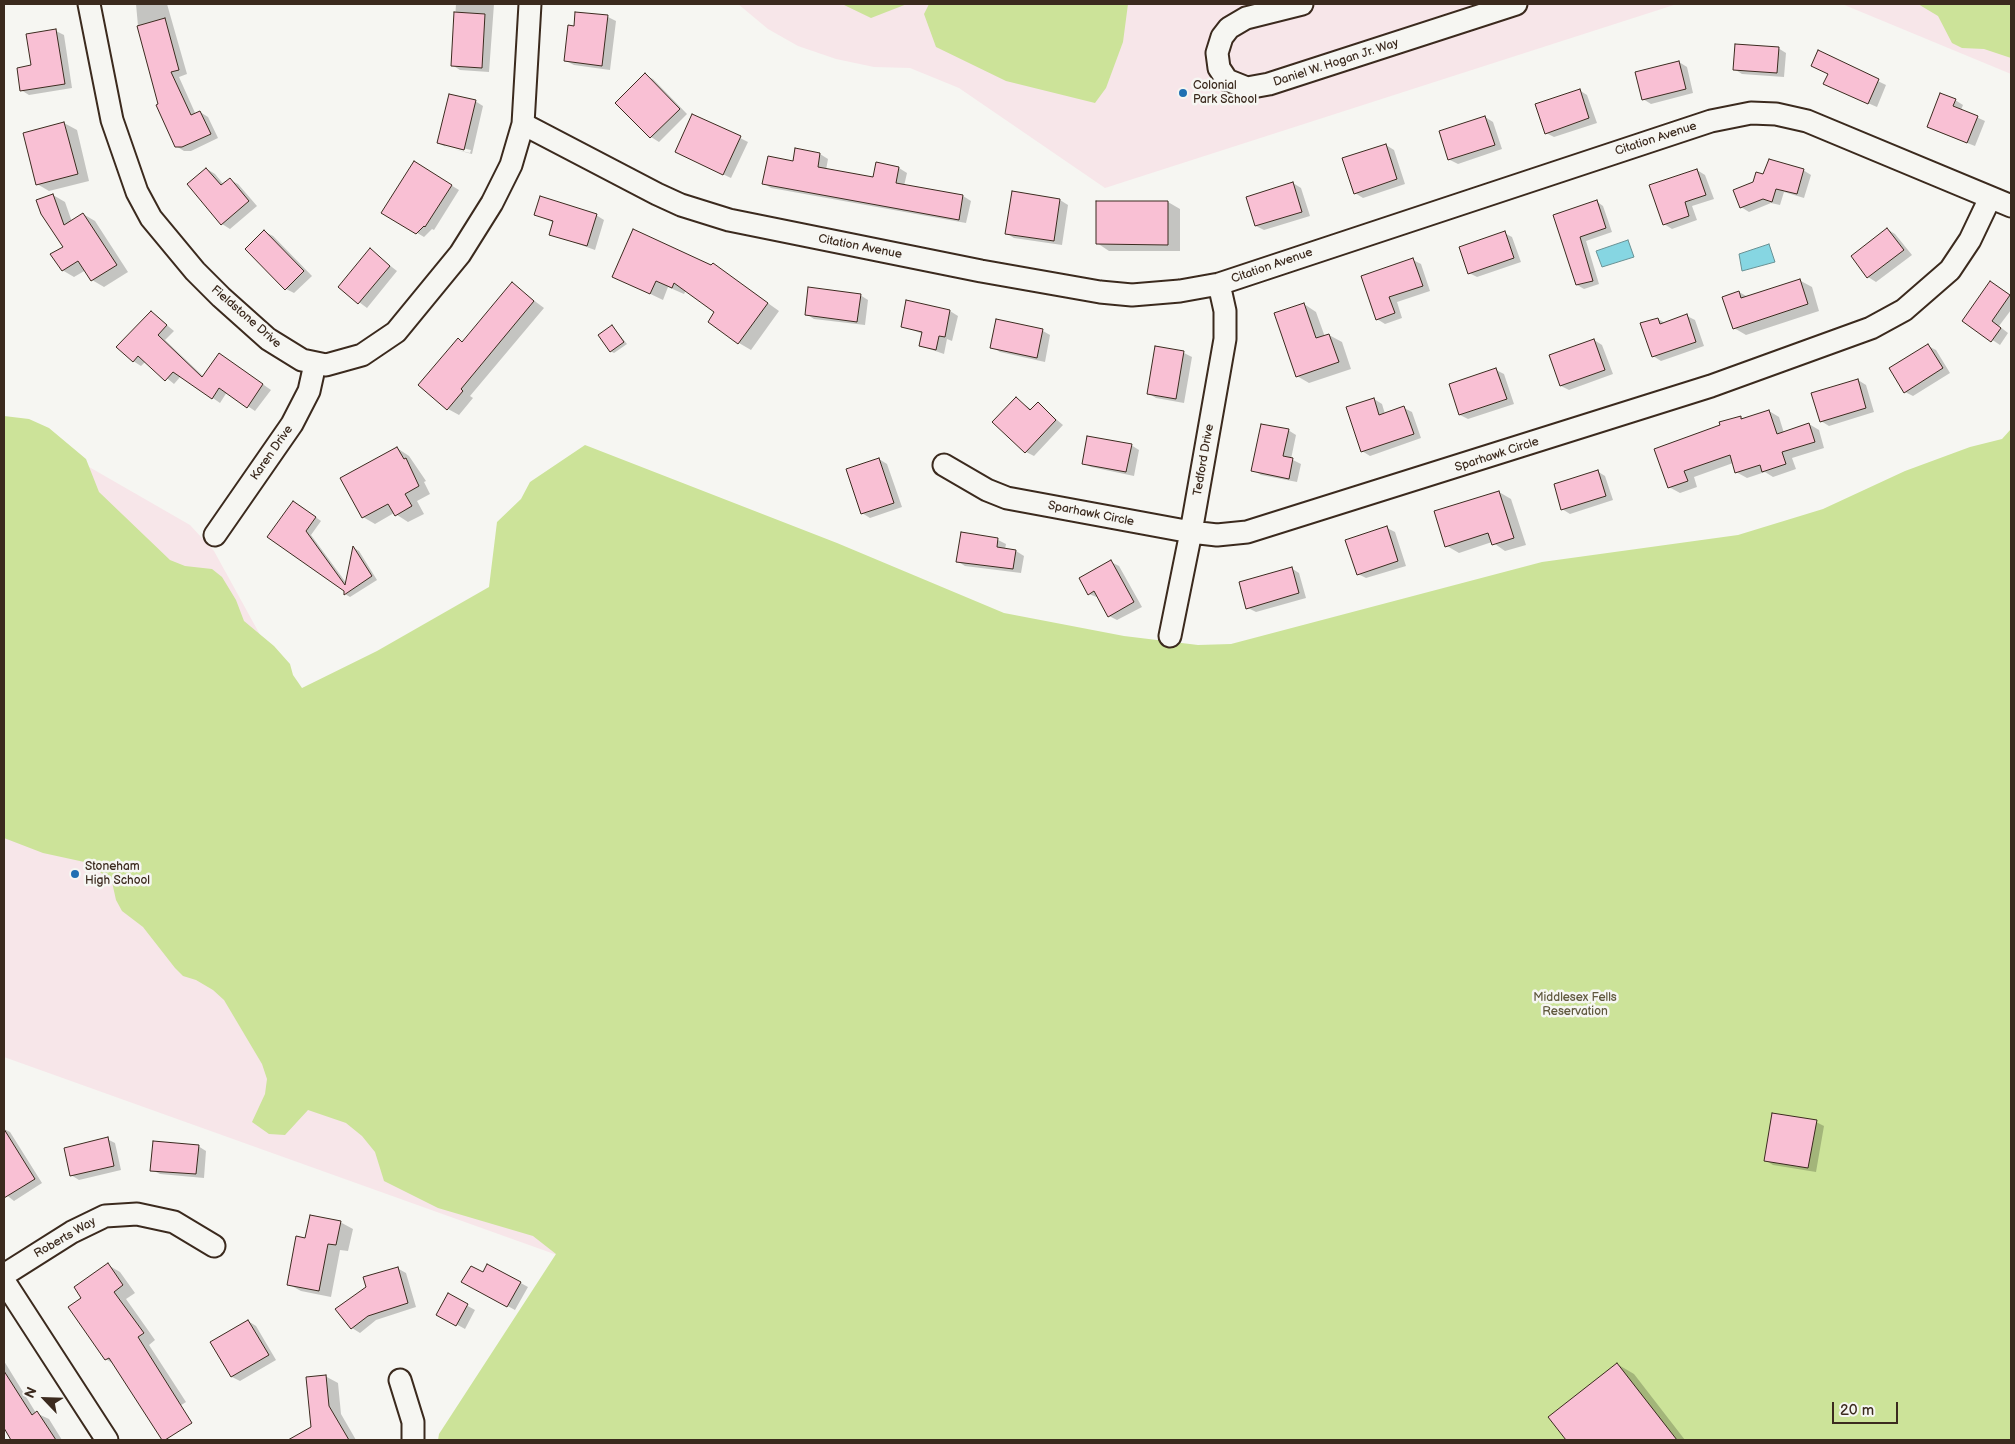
<!DOCTYPE html>
<style>
body{margin:0}
#map{position:relative;width:2015px;height:1444px;overflow:hidden;background:#f6f6f2;font-family:"Balsamiq Sans",sans-serif}
canvas{display:block}
.frame{position:absolute;inset:0;border:5px solid #3b2a1e;pointer-events:none}
.north{position:absolute;left:20px;top:1374px;width:50px;height:50px;-webkit-text-stroke:4px #f6f6f2;paint-order:stroke;rotate:294deg;font-size:14px;font-weight:700;line-height:20px;text-align:center;color:#3b2a1e}
.north::after{content:'';display:block;margin:auto;width:18px;height:22px;background:#3b2a1e;clip-path:polygon(50% 0,100% 100%,50% 72%,0 100%)}
.scale{position:absolute;left:1832px;top:1402px;width:66px;height:22px;box-sizing:border-box;border:2px solid #3b2a1e;border-top:0;padding-left:6px;font-size:15px;line-height:18px;white-space:nowrap;color:#3b2a1e;-webkit-text-stroke:4px #f6f6f2;paint-order:stroke}
</style>
<div id="map">
<canvas width="2015" height="1444"></canvas>
<div class="frame"></div>
<div class="north">N</div>
<div class="scale">20 m</div>
</div>
<script>
const g = document.querySelector('canvas').getContext('2d');
g.lineJoin = 'round';
function fill(path, color) { g.fillStyle = color; g.fill(path, 'evenodd'); }
const toPath = rows => new Path2D(rows.map(r => 'M' + r).join(''));
function strokePath(path, color, width, dash) { g.strokeStyle = color; g.lineWidth = width; g.lineCap = dash ? 'butt' : 'round'; g.setLineDash(dash || []); g.stroke(path); }
function drawText(font, color, halo, rows, align = 'center') {
  g.font = font + ' "Balsamiq Sans",sans-serif'; g.lineWidth = 5; g.setLineDash([]); g.textBaseline = 'middle'; g.strokeStyle = halo; g.fillStyle = color; for (const [text, x, y, turn = 0] of rows) {
    g.save(); g.translate(x, y); g.rotate((+turn || 0) * Math.PI / 180); g.textAlign = isNaN(turn) ? turn : align; if (halo) g.strokeText(text, 0, 0); g.fillText(text, 0, 0); g.restore();
  }
}
fill(toPath([
 [738,4,1677,4,1105,188,959,88,910,68,874,67,836,59,798,46,768,29],
 [1842,4,2011,4,2011,74],
 [4,418,190,525,214,551,292,693,491,998,557,1255,4,1057]
]), '#f7e6e9');
fill(toPath([
 [842,4,907,4,871,18],
 [929,4,1128,4,1123,42,1106,88,1095,103,1006,81,936,47,924,14],
 [1918,4,2011,4,2011,58,1984,49,1962,48,1952,43,1938,16],
 [4,416,29,419,49,428,86,459,99,492,170,560,185,566,212,569,222,577,236,600,244,621,274,646,290,664,293,675,302,688,377,651,489,587,497,522,521,499,530,482,585,445,837,543,1004,613,1124,636,1198,645,1231,644,1542,562,1738,535,1823,509,1905,471,1970,447,2002,439,2011,429,2011,1440,438,1440,439,1434,556,1254,533,1236,438,1208,384,1181,375,1152,362,1136,346,1123,308,1110,285,1135,269,1134,252,1122,265,1094,267,1079,262,1064,224,1000,213,990,196,980,183,976,175,968,143,927,122,911,116,900,112,882,89,863,43,853,4,838]
]), '#cce399');
const water = toPath([
 [1628,240,1634,257,1602,267,1596,251,1628,240],
 [1769,244,1775,262,1742,271,1739,254,1769,244]
]);
fill(water, '#86d6e2');
strokePath(water, '#689194', 1);
fill(toPath([
 [136,4,167,4,187,74,179,77,196,115,200,112,208,117,218,138,191,151,184,151,176,146,159,105,138,26],
 [456,4,494,4,489,72,460,70,452,65],
 [577,13,608,17,616,21,610,70,574,65,566,61],
 [56,31,64,35,72,88,29,95,21,90],
 [1778,48,1786,53,1784,77,1742,74,1734,69],
 [1818,52,1886,85,1877,107,1833,88],
 [1679,62,1687,67,1693,93,1651,104,1643,99],
 [645,75,653,79,687,114,659,142,651,137],
 [1579,90,1587,95,1597,123,1554,137,1546,133],
 [1955,100,1963,105,1961,110,1985,121,1975,146,1936,131],
 [475,101,483,106,472,154,446,147,438,143],
 [445,144,471,150,470,153,445,147],
 [1485,117,1493,122,1502,149,1458,164,1450,160],
 [64,123,77,130,89,181,49,191,37,184],
 [740,138,748,142,731,178,684,156],
 [1386,145,1394,150,1405,184,1363,198,1355,193],
 [796,149,820,154,828,159,826,170,874,179,877,164,899,168,907,173,904,186,963,196,971,201,966,223,771,188,763,183,794,163],
 [421,167,459,190,434,230,432,229,424,237,382,212],
 [207,169,215,174,224,185,230,180,238,184,257,206,230,229,222,224],
 [1697,170,1705,175,1714,199,1692,206,1697,220,1672,229,1664,224],
 [1803,170,1811,175,1804,198,1784,192,1780,205,1771,203,1749,212,1741,207,1754,183,1763,175],
 [1293,183,1301,188,1310,216,1264,230,1256,226],
 [1013,193,1060,200,1068,205,1062,245,1014,238,1006,233],
 [53,195,65,202,72,222,83,214,95,221,128,272,104,287,92,280,86,270,74,277,62,270,64,247],
 [1596,201,1603,206,1612,232,1586,241,1599,284,1584,289,1577,285,1555,216],
 [1097,202,1168,202,1180,209,1180,251,1109,251,1097,243],
 [535,214,596,215,604,220,595,250,551,234,554,223],
 [1887,229,1895,234,1912,255,1876,282,1868,277],
 [265,232,273,236,312,276,294,293,286,289],
 [1504,233,1512,237,1521,262,1477,277,1469,273],
 [370,250,397,271,367,308,339,287],
 [1413,260,1421,264,1430,291,1397,302,1402,318,1385,324,1377,319,1363,277],
 [713,264,779,311,751,350,739,343,716,312,686,290,684,294,668,287,663,300,613,276],
 [1799,280,1812,287,1819,311,1746,335,1734,328,1739,292,1748,297],
 [512,284,544,308,470,396,473,398,459,415,448,409,458,340,463,342],
 [1999,287,2011,296,2011,310,1999,326,2008,333,2000,345,1964,321],
 [860,295,868,300,865,325,814,319,806,314],
 [907,302,950,311,958,316,952,341,947,339,944,354,921,346,923,334,902,326],
 [1304,304,1316,312,1325,337,1329,335,1342,342,1351,369,1309,383,1297,376],
 [151,312,174,331,165,340,204,377,227,359,271,390,255,411,227,392,220,403,181,376,174,384,146,361,141,366,133,361],
 [1687,316,1695,320,1704,346,1661,361,1653,356,1658,319,1665,323],
 [612,326,627,344,614,353,610,351],
 [1043,331,1050,335,1045,362,1000,352,992,347],
 [1594,340,1602,345,1613,374,1569,390,1561,386],
 [1928,346,1936,350,1950,373,1913,396,1905,392],
 [1156,348,1184,353,1192,357,1184,403,1156,398,1148,393],
 [1496,370,1504,374,1514,404,1468,419,1460,415],
 [1858,380,1866,385,1874,412,1829,426,1821,421],
 [1016,398,1032,410,1038,404,1063,425,1034,456,1026,452],
 [1374,399,1382,404,1385,414,1404,408,1412,412,1421,438,1370,456,1362,451],
 [1769,411,1779,417,1784,433,1809,424,1819,430,1824,448,1792,458,1796,469,1773,477,1765,472,1747,478,1736,472,1733,463,1694,477,1697,487,1680,493,1669,487,1655,450,1740,417,1744,419],
 [1288,430,1296,435,1291,459,1301,464,1297,482,1261,475,1253,470],
 [1131,445,1139,450,1134,476,1091,467,1083,463],
 [397,448,409,456,426,481,424,482,430,494,417,501,424,514,408,522,394,513,375,524,363,517],
 [879,459,887,464,902,507,870,518,862,513],
 [1597,471,1605,476,1613,500,1570,514,1562,509],
 [1499,492,1511,499,1526,545,1505,551,1492,542,1459,553,1447,546],
 [299,505,321,521,311,535,347,584,354,548,359,551,377,580,350,597,345,594,346,591,269,537],
 [1387,528,1395,532,1406,566,1366,578,1358,574],
 [962,534,998,540,1006,544,1005,549,1016,551,1024,556,1021,573,965,566,957,561],
 [1111,562,1119,566,1142,607,1117,620,1109,616,1099,598,1089,594],
 [1291,568,1299,573,1306,598,1256,612,1248,608],
 [1816,1122,1824,1126,1816,1172,1773,1165,1765,1160],
 [4,1129,10,1132,42,1183,14,1201,4,1193],
 [107,1139,115,1143,121,1170,79,1180,71,1175],
 [198,1146,206,1151,204,1178,160,1174,152,1170],
 [340,1222,353,1229,348,1251,340,1250,331,1297,301,1291,288,1284,306,1239],
 [108,1265,120,1272,135,1293,126,1299,155,1340,149,1345,186,1402,158,1420,115,1365,106,1359,69,1308,83,1298],
 [488,1265,528,1287,515,1310,463,1282,483,1274],
 [397,1268,406,1273,416,1307,376,1320,360,1333,352,1328],
 [448,1295,475,1310,465,1329,438,1314],
 [248,1321,256,1326,276,1360,240,1381,232,1377,212,1342],
 [4,1361,36,1413,49,1419,62,1440,13,1440,4,1426],
 [1617,1364,1634,1374,1685,1440,1567,1440,1549,1417],
 [325,1376,338,1383,341,1414,356,1440,314,1440,308,1430,312,1428]
]), '#0003');
const building = toPath([
 [454,12,485,14,482,68,451,66,454,12],
 [575,12,608,15,602,66,564,61,568,25,574,26,575,12],
 [165,18,179,70,171,72,191,115,200,111,211,134,182,147,175,147,156,105,158,104,137,26,165,18],
 [56,29,65,84,20,91,17,68,31,65,26,34,56,29],
 [1735,44,1779,47,1777,73,1733,70,1735,44],
 [1818,50,1879,79,1868,104,1823,84,1828,74,1811,66,1818,50],
 [1679,61,1686,89,1642,100,1635,72,1679,61],
 [645,73,680,109,650,138,615,103,645,73],
 [1580,89,1589,118,1545,134,1535,104,1580,89],
 [1940,93,1956,99,1953,106,1978,116,1967,143,1927,127,1940,93],
 [449,94,476,100,464,150,437,143,449,94],
 [692,114,741,136,723,175,675,152,692,114],
 [1485,116,1495,145,1448,160,1439,131,1485,116],
 [64,122,78,174,36,185,23,133,64,122],
 [1386,144,1397,179,1354,194,1342,158,1386,144],
 [795,148,820,153,818,167,873,177,876,162,899,167,896,183,963,195,959,220,762,184,768,156,793,161,795,148],
 [1769,159,1804,169,1797,194,1776,189,1772,202,1763,199,1740,208,1733,190,1753,182,1756,172,1763,174,1769,159],
 [414,161,452,185,425,227,424,226,416,234,381,213,414,161],
 [206,168,221,185,230,178,249,201,221,225,187,184,206,168],
 [1697,169,1706,195,1685,202,1689,216,1663,225,1649,185,1697,169],
 [1293,182,1302,212,1255,226,1246,197,1293,182],
 [1012,191,1060,199,1054,241,1005,234,1012,191],
 [53,194,64,225,83,213,117,265,91,281,78,261,62,271,50,254,63,247,41,214,36,200,53,194],
 [540,196,597,214,587,246,549,235,553,221,534,215,540,196],
 [1597,200,1606,228,1580,237,1593,281,1576,285,1553,215,1597,200],
 [1096,201,1168,201,1168,245,1096,244,1096,201],
 [1887,228,1904,250,1867,278,1851,256,1887,228],
 [633,229,711,265,713,263,768,303,738,344,708,322,714,312,674,283,672,288,656,281,650,294,612,277,633,229],
 [264,230,304,271,285,290,245,249,264,230],
 [1505,231,1514,258,1468,274,1459,247,1505,231],
 [370,248,390,266,358,304,338,287,370,248],
 [1413,258,1423,286,1389,297,1395,313,1376,320,1361,276,1413,258],
 [1800,279,1808,304,1733,329,1722,297,1739,291,1741,298,1800,279],
 [1990,281,2010,295,1992,321,2001,328,1991,342,1962,321,1990,281],
 [512,282,534,301,461,389,463,391,447,410,418,385,458,338,462,342,512,282],
 [808,287,861,294,857,322,805,315,808,287],
 [906,300,950,310,945,337,939,336,936,350,919,346,922,332,901,327,906,300],
 [1304,303,1316,338,1329,334,1339,362,1296,377,1274,313,1304,303],
 [151,311,167,325,158,335,202,377,219,353,263,384,247,408,219,388,212,399,173,372,165,381,138,356,133,362,116,347,151,311],
 [1687,314,1696,342,1652,357,1640,323,1658,318,1660,324,1687,314],
 [996,319,1043,329,1037,358,990,348,996,319],
 [612,325,624,342,610,352,598,335,612,325],
 [1594,339,1605,370,1560,386,1549,355,1594,339],
 [1928,344,1943,368,1904,393,1889,368,1928,344],
 [1155,346,1184,351,1176,399,1147,394,1155,346],
 [1496,368,1507,399,1459,415,1449,384,1496,368],
 [1858,379,1866,408,1820,422,1811,393,1858,379],
 [1016,397,1030,410,1038,402,1056,420,1025,453,992,422,1016,397],
 [1374,398,1379,415,1404,406,1414,434,1361,452,1346,407,1374,398],
 [1769,410,1777,434,1809,423,1815,442,1782,452,1786,464,1762,472,1760,465,1735,473,1730,455,1684,471,1688,481,1668,488,1654,449,1720,425,1719,422,1741,416,1741,419,1769,410],
 [1261,424,1289,429,1283,456,1293,458,1289,479,1251,471,1261,424],
 [1087,436,1132,444,1126,472,1082,464,1087,436],
 [397,447,404,459,406,458,419,486,405,494,412,506,395,516,388,504,362,518,340,478,397,447],
 [879,458,894,503,861,514,846,469,879,458],
 [1598,470,1606,496,1561,510,1554,484,1598,470],
 [1499,491,1514,538,1492,545,1488,533,1445,547,1434,511,1499,491],
 [293,501,316,517,306,531,345,585,353,546,372,576,344,595,344,591,267,537,293,501],
 [1387,526,1398,561,1357,575,1345,540,1387,526],
 [961,532,998,538,997,547,1016,550,1013,569,956,562,961,532],
 [1111,560,1134,602,1108,617,1094,591,1088,595,1079,578,1111,560],
 [1292,567,1299,593,1246,609,1239,582,1292,567],
 [1772,1113,1817,1120,1808,1168,1764,1161,1772,1113],
 [4,1129,35,1179,4,1198,4,1129],
 [108,1137,114,1166,70,1176,64,1148,108,1137],
 [153,1141,199,1145,196,1174,150,1171,153,1141],
 [310,1215,341,1221,336,1245,328,1244,319,1291,287,1285,296,1236,305,1238,310,1215],
 [108,1263,123,1285,114,1292,144,1333,138,1337,192,1423,165,1440,162,1440,109,1358,105,1360,68,1307,81,1298,74,1287,108,1263],
 [487,1264,521,1282,507,1307,461,1282,471,1266,483,1272,487,1264],
 [398,1267,408,1303,368,1316,351,1329,335,1309,366,1287,363,1277,398,1267],
 [448,1293,468,1304,456,1326,436,1315,448,1293],
 [248,1320,269,1355,231,1377,210,1342,248,1320],
 [1617,1363,1677,1440,1566,1440,1548,1417,1617,1363],
 [4,1371,32,1415,37,1411,56,1440,11,1440,4,1428,4,1371],
 [326,1375,329,1406,349,1440,288,1440,311,1427,306,1377,326,1375]
]);
fill(building, '#f9c0d4');
strokePath(building, '#3b2a1e', 1);
const minor = toPath([
 [89,4,112,120,137,192,151,218,195,271,221,297,268,339,302,360,326,365,362,355,396,332,460,254,492,203,511,165,523,124,530,4],
 [1302,4,1246,18,1229,28,1222,37,1217,53,1219,68,1227,80,1247,88,1269,84,1516,4],
 [523,124,657,194,681,205,729,220,981,271,1100,292,1132,295,1180,291,1219,284,1711,121,1751,113,1776,114,1807,121,2011,206],
 [944,465,987,490,1007,498,1191,532,1217,535,1247,532,1711,386,1871,328,1904,310,1950,270,1970,240,1990,198],
 [215,535,292,424,309,391,315,364],
 [1170,636,1191,532,1225,339,1225,311,1219,284],
 [4,1275,72,1232,105,1216,137,1214,174,1222,214,1246],
 [4,1281,107,1440],
 [400,1380,413,1422,413,1440]
]);
strokePath(minor, '#3b2a1e', 25);
strokePath(minor, '#f6f6f2', 21);
for (const [x, y, r, color] of [
 [1183,93,5,"#1f6fb2"],
 [75,874,5,"#1f6fb2"]
]) { const dot = new Path2D(); dot.arc(x, y, r, 0, 2 * Math.PI); g.fillStyle = color; g.fill(dot); strokePath(dot, '#f6f6f2', 2); }
drawText('12px', '#3b2a1e', '#f6f6f2', [
 ["Daniel W. Hogan Jr. Way",1336,63,-18],
 ["Citation Avenue",1656,139,-18],
 ["Citation Avenue",860,247,11],
 ["Citation Avenue",1272,266,-19],
 ["Fieldstone Drive",246,317,41],
 ["Karen Drive",272,453,-55],
 ["Sparhawk Circle",1497,455,-18],
 ["Tedford Drive",1204,460,-80],
 ["Sparhawk Circle",1091,514,11],
 ["Roberts Way",65,1238,-30]
]);
drawText('12px', '#3b2a1e', '#f6f6f2', [
 ["Colonial",1193,86],
 ["Park School",1193,100],
 ["Stoneham",85,867],
 ["High School",85,881]
], 'left');
drawText('12px', '#5f583d', '#f6f6f2', [
 ["Middlesex Fells",1575,998],
 ["Reservation",1575,1012]
]);
</script>
